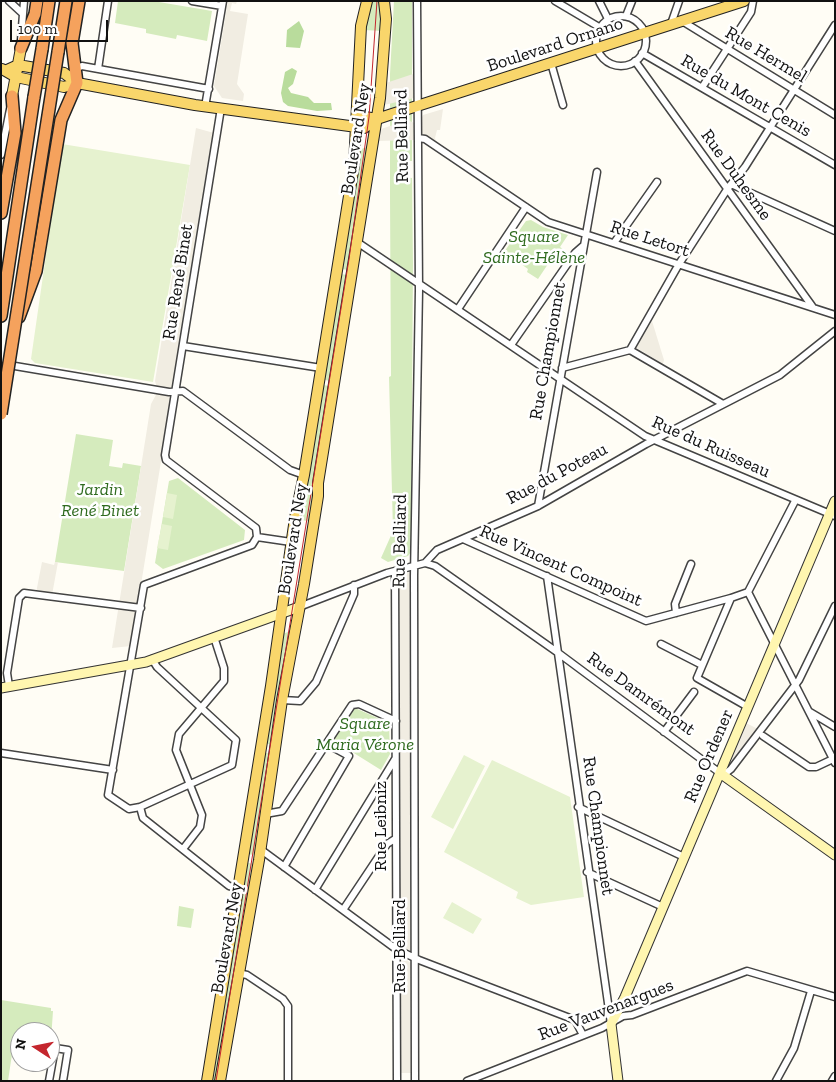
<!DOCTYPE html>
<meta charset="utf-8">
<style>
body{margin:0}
#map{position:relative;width:836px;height:1082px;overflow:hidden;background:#fffdf5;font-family:"Zilla Slab",serif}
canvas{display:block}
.frame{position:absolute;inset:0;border:2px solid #111;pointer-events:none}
.north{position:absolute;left:10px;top:1022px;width:50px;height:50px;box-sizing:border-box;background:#fff;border:1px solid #a0a0a0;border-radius:50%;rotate:281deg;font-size:14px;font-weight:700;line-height:20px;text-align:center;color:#111}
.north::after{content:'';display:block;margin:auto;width:18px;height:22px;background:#c4262e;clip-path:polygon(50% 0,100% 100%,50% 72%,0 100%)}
.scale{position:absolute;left:10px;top:20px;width:98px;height:22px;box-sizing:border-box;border:2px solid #111;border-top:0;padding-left:6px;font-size:15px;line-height:18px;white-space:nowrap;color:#111;-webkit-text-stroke:4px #fff;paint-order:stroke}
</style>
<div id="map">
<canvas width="836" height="1082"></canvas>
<div class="frame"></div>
<div class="north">N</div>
<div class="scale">100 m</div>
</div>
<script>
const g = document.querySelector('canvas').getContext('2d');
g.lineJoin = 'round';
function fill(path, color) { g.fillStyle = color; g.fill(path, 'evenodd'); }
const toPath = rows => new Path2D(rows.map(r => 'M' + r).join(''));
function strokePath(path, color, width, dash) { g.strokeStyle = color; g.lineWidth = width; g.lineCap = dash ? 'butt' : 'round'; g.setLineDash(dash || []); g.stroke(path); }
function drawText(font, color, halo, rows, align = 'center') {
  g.font = font + ' "Zilla Slab",serif'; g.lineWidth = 5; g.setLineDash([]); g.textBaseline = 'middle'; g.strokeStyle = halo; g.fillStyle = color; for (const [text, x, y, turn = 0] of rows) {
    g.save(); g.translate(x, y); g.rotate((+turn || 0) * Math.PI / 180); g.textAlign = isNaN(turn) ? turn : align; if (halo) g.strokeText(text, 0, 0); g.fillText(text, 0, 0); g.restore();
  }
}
fill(toPath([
 [118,1,153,1,212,11,207,41,177,35,176,39,146,33,146,29,115,23],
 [370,1,381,1,382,31,364,30],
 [394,1,412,1,412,161,405,161,405,177,412,178,413,265,411,552,408,556,388,562,381,558,393,531,389,377,391,376,390,196,390,74],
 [367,147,366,152,348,270,342,269,358,150],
 [531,220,543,227,568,235,560,247,563,249,557,258,554,255,538,279,527,272,528,269,504,252,526,221],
 [341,274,347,275,330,381,325,380,324,376],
 [323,385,329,386,312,517,309,516,308,521,301,520,302,515,299,515],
 [76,434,113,440,109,466,122,468,123,463,141,466,124,571,55,562],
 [178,478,245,530,244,540,163,569,155,563,169,481],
 [290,631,273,745,264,743,283,634],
 [355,708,389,723,390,754,381,770,333,740],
 [262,752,271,754,256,855,246,854],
 [244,862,254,864,218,1081,210,1081],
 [179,906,194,909,191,928,177,926],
 [1,1000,51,1008,51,1011,53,1011,51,1040,50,1032,20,1032,20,1035,15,1034,8,1081,1,1081]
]), '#d5ebbd');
fill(toPath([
 [299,21,304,31,300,48,286,47,287,30],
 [292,68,297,71,293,84,288,88,291,93,308,97,314,103,331,103,332,110,317,111,288,106,283,102,281,93,285,72]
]), '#b9dc9c');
fill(toPath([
 [62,144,190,165,153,382,35,363,31,359],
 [167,493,177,495,173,519,163,517],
 [162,524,172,526,168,550,157,548],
 [464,755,485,766,453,829,431,817],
 [492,760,570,797,584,897,531,905,516,898,518,892,444,852],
 [452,902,482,919,473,934,443,918]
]), '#e6f2cf');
fill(toPath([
 [228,1,237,1,236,4,232,3,230,11,248,14,237,84,244,94,243,101,222,98,214,86],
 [413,74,415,78,414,98,384,105,386,83],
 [443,109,440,130,437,130,435,138,437,145,421,135,421,119,423,115],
 [408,120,414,123,416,140,377,141,381,129],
 [196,128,214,133,173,386,168,389,157,388,155,381],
 [652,321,664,360,663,364,635,347],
 [157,393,168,395,171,400,131,646,112,648,151,404],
 [42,562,54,565,55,562,58,562,52,595,36,593],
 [410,572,412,572,412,953,399,946,397,580,400,575],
 [746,723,758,729,727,769,727,768],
 [401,956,412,964,413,1081,411,1073,401,1073,400,1081,398,1081,398,958]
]), '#f1ede2');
const street = toPath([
 [9,1,22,13],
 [192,1,222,6],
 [555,1,599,27],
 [599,1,608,19],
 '596 41a25 25 0 1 1 50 0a25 25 0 1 1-50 0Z',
 [626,16,632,1],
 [682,21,835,115],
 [671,24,679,1],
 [21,40,24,1],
 [642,53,835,165],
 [635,61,812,306],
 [551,63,563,105],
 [98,69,108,1],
 [73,70,82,66,209,89],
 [703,86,751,12,753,1],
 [205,107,223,1],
 [221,108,165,455,166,460,256,528,257,537],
 [418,138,425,139,548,222,835,315],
 [1,155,10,109],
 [731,184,835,231],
 [357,242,645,436,835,516],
 [614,243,657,182],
 [458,309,526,207],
 [511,345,575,253,583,246],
 [183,346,321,368],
 [630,350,723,404],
 [15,366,169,392,183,391,290,470,304,475],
 [562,368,630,350,679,264,728,188,745,167,835,25],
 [538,506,597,172],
 [257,537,291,542],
 [463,539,646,621,731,598,748,592,795,501],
 [425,563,435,566,557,652,720,773,726,773,731,769,799,680,835,606],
 [395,571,397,1081],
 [547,576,611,1024],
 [748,592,835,763],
 [731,598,697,678,748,707],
 [299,607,387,573,425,563,437,550,538,506,646,444,780,375,835,331],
 [676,613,675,604,691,564],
 [661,644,702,665],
 [152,659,157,667,236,740,232,765,140,807,129,809,108,795,144,585,252,545,257,537],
 [9,686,7,673,19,598,24,593,141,608],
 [282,700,300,701,316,682,354,594,354,585],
 [810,712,835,727],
 [664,732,694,692],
 [763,736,809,767,816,767,833,759],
 [1,753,113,770],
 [140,807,143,818,229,886,238,888],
 [578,807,684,857],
 [265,814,282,811,352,705,359,704,396,721],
 [183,849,200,827,202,815,176,750,179,734,224,681,224,668,214,637],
 [260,849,396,949,419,960,575,1020,583,1035],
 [284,867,349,756,327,744],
 [587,872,663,907],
 [315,890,395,759],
 [343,910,387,844,395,839],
 [238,973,247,975,283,999,288,1006,288,1081],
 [49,1081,55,1048,68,1050,63,1081],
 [415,1081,414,576,419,290,417,1],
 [467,1081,602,1028,623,1016,632,1015,747,971,835,997],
 [776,1081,794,1048,811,991],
 [832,1081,835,1076]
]);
const secondary = toPath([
 [1,688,146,662,299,607],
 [720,773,835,855],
 [618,1081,611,1024,625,997,835,501]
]);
const primary = toPath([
 [2,69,16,77,64,87,77,83],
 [7,70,18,65,64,73,77,83,195,105,364,128,377,119,389,115,744,1],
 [12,96,21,48],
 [356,126,365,117,377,119],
 [207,1081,271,686,295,518,304,475,354,165,361,26,367,1],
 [220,1081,259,860,282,700,304,584,318,496,318,483,380,98,386,19,384,1]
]);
const highway = toPath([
 [21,48,35,14,37,1],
 [42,49,49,1],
 [58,52,66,1],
 [1,213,15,133,12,96],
 [1,316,34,97],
 [19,317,36,271,61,120,77,83,72,43,79,1]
]);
strokePath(street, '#444', 9);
strokePath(secondary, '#333', 11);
strokePath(primary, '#222', 12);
strokePath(highway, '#222', 14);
strokePath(street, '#fff', 6);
strokePath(secondary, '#fff6b0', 9);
strokePath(primary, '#f9d66b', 10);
strokePath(highway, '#f5a25d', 11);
strokePath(toPath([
 [216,1081,349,259,369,117,377,1]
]), '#c4262e', 1);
const highwayBridge = toPath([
 [34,97,42,49],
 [1,414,58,52]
]);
strokePath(highwayBridge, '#222', 14, []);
strokePath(highwayBridge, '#f5a25d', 11);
drawText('18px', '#111', '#fff', [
 ["Boulevard Ornano",555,45,-18],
 ["Rue Hermel",766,55,31],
 ["Rue du Mont Cenis",746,96,30],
 ["Rue Belliard",402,136,-91],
 ["Boulevard Ney",356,139,-81],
 ["Rue Duhesme",736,175,54],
 ["Rue Letort",650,239,18],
 ["Rue René Binet",178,282,-81],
 ["Rue Championnet",548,351,-80],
 ["Rue du Ruisseau",711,447,24],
 ["Rue du Poteau",557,474,-28],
 ["Boulevard Ney",293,539,-81],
 ["Rue Belliard",400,541,-89],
 ["Rue Vincent Compoint",561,566,24],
 ["Rue Damrémont",641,694,36],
 ["Rue Ordener",709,756,-67],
 ["Rue Leibniz",381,826,-90],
 ["Rue Championnet",598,826,82],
 ["Boulevard Ney",227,938,-80],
 ["Rue Belliard",400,946,-90],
 ["Rue Vauvenargues",606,1010,-21]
]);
drawText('italic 18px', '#2f6b1f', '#fff', [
 ["Square",534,237],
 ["Sainte-Hélène",534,258],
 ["Jardin",100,490],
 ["René Binet",100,511],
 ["Square",365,724],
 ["Maria Vérone",365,745]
]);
</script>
